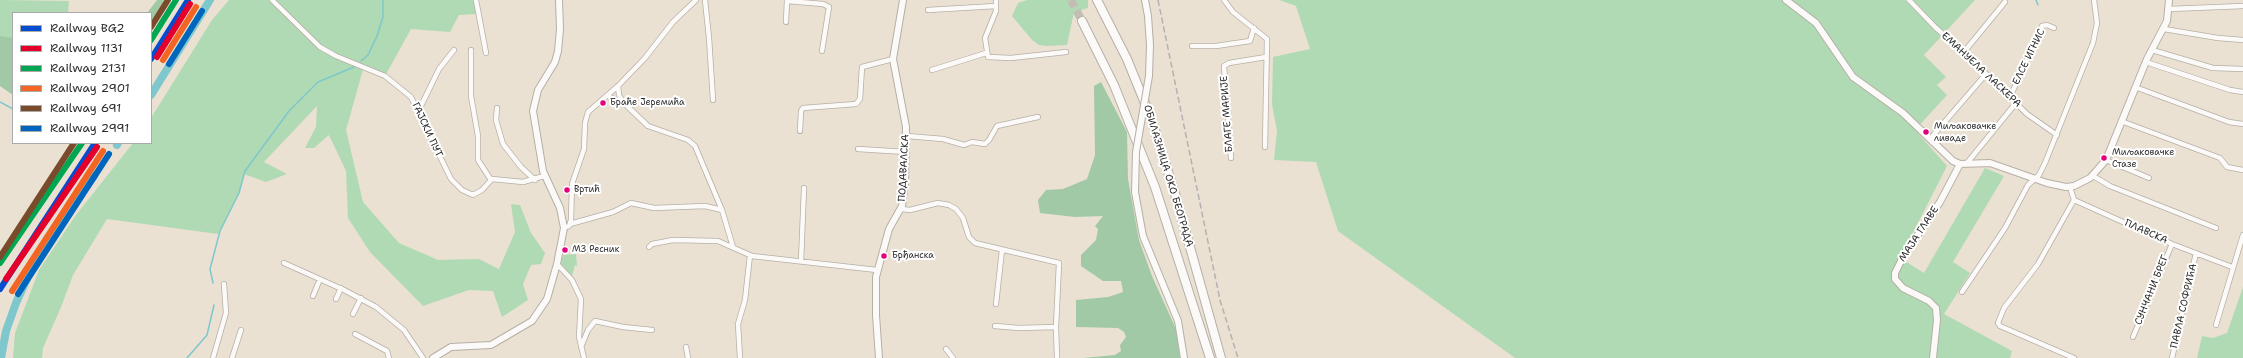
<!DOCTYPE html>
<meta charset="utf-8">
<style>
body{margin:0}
#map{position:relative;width:2243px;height:358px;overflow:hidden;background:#eae1d3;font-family:"Shantell Sans",sans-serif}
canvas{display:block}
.legend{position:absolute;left:12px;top:12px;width:140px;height:132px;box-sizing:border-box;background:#fff;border:1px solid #aaa;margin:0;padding:5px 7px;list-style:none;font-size:12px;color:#2b2b2b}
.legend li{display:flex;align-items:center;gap:8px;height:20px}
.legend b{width:20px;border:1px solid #aaa}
</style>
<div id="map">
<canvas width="2243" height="358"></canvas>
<ul class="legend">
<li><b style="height:5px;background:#044cd0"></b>Railway BG2</li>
<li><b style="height:5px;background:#e4002b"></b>Railway 1131</li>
<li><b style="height:5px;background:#00a651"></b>Railway 2131</li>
<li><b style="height:5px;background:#f26522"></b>Railway 2901</li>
<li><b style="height:5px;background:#7a4b2a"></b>Railway 691</li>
<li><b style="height:5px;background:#0065bd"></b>Railway 2991</li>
</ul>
</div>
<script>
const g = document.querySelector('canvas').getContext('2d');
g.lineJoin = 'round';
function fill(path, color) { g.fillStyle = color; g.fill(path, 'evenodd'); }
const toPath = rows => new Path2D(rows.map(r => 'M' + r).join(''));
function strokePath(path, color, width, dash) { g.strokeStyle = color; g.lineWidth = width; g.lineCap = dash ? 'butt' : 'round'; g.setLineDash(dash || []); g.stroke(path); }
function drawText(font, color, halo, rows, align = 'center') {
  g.font = font + ' "Shantell Sans",sans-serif'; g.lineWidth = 4; g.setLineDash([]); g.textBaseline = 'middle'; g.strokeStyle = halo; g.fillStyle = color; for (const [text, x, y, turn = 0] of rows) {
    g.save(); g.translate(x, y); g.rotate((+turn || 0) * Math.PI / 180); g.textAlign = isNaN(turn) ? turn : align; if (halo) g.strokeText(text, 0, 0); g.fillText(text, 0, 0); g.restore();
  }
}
fill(toPath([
 [0,0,69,1,68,13,13,13,13,39,0,37],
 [229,0,476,0,477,14,459,15,450,32,411,29,385,76,364,66,346,130,363,202,399,243,438,260,479,259,499,269,515,232,511,204,520,205,531,233,545,253,541,264,531,265,523,284,528,300,502,317,493,291,469,290,423,306,370,252,348,218,346,171,329,135,314,148,305,148,316,127,317,106,264,162,287,174,266,182,244,174,239,193,218,234,107,219,73,275,61,307,43,348,42,358,13,358,15,333,39,270,76,215,133,143,151,143,151,118,212,20],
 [1027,0,1088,0,1088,8,1074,12,1067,45,1047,46,1039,45,1032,40,1012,16,1018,3],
 [1279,0,1905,0,1909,4,1913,0,1975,0,1924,55,1946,77,1937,85,1947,95,1915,130,1947,166,1900,258,1924,273,1985,168,2004,176,1953,262,1970,273,1944,314,2012,351,2010,358,1515,358,1338,231,1316,162,1274,160,1277,131,1272,104,1273,57,1310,49,1296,6],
 [576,254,577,266,575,265,572,276,561,264,563,255],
 [2243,287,2243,358,2197,358,2202,336,2213,338,2227,333]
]), '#b0dab3');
fill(toPath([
 [157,0,165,0,151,25,151,13,147,13],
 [0,36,13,38,13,95,0,86],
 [1101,82,1127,132,1128,179,1139,240,1152,276,1176,329,1180,358,1083,358,1115,355,1121,351,1120,345,1126,337,1124,332,1118,328,1076,327,1076,300,1108,297,1123,292,1121,281,1103,281,1081,266,1081,255,1096,240,1098,229,1095,226,1103,216,1075,217,1040,213,1038,200,1046,190,1063,189,1087,179,1095,155,1094,86]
]), '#a2c9a5');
strokePath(toPath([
 [2036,0,2038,5],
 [361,61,368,55,377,36,383,17,383,0],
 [0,102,13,109],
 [213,283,210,269,220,231,239,193,245,171,289,111,318,82,354,67],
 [187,358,207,335,214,305]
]), '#7ec7cd', 1.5);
strokePath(toPath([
 [151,95,210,0],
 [117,145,118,143],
 [1,358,6,331,16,303,34,263,47,239,94,176]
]), '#7ec7cd', 8);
strokePath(toPath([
 [1071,0,1082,21]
]), '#c4bdb1', 8, [8, 4]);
const street = toPath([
 [166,0,172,2,174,0],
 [272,0,320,47,336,56,385,76,411,97,451,179,462,190,473,195,482,190,492,179,523,182,544,176],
 [476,0,486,53],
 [705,0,709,38,713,100],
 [996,0,996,11,985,38,988,57,1011,58,1066,52],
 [1224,0,1233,12,1267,39,1265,147],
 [1909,0,1936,28,1964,52,2027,114,2057,135],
 [787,1,823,4,829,7,822,51],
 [2169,9,2243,6],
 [928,10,996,6],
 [786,22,787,0],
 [2164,29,2218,38,2243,40],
 [1192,46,1216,46,1250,41,1254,28],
 [471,50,471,96,478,136,478,160,491,180],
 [2152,50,2213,68,2243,69],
 [1964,52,2005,2],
 [2146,62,2230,90,2243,92],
 [932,70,986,53],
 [618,86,619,95,623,102],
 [2135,87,2229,122,2243,124],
 [608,96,626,105,648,126,688,140,695,146,722,210,733,247],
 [2010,97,2042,26,2047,25,2054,28],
 [497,108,496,120,503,144,521,167,535,180],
 [419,110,439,69,454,50],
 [2121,121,2220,158,2227,167,2243,170],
 [800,131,801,111,803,108,856,104,860,99,862,67,893,59],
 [907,136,943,139,964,145,972,142,985,144,989,140,997,126,1038,117],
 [1930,139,1986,74],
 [858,149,906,152],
 [1231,158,1224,66,1229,63,1266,57],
 [2106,160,2149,178],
 [1967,163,2016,103],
 [2093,176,2110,186,2216,228],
 [2070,187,2074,200],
 [2074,200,2038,264,2004,308,1998,323,2000,326,2074,358],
 [2074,200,2172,244,2232,267],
 [901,209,910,210,938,203,949,205,956,209,963,218,969,237,975,243,1059,263,1056,327,1057,358],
 [570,224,613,212,631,203,654,208,705,206,722,210],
 [564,228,569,226,571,220,572,184,584,149,585,123,588,112,618,86,645,58,673,22,696,0],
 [649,247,652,244,673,240,718,241,752,256,877,270],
 [801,262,804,188],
 [284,263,344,290,376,307,404,330,423,358],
 [557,264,572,280,581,299,579,337,584,358],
 [1962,292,2005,228,2028,185,2039,175,2045,163,2093,43,2097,23,2094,0],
 [313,296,320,279],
 [336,299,341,288],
 [996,304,1002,250],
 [353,314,361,298],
 [2216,325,2243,235],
 [995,326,1019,328,1056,327],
 [355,334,387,351,389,358],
 [2133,337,2172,244],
 [581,347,588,330,595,321,623,327,652,330],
 [686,347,688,358],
 [946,349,953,358],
 [213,358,226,313,224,284],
 [232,358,241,330],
 [740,358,738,324,745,300,750,255],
 [2172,358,2196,253]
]);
const secondary = toPath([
 [1145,0,1148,16],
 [1786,0,1816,23,1853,77,1903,113,1953,161,1960,164,1990,163,2047,183,2066,187,2074,186,2090,178,2106,160,2147,59,2167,21,2169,0],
 [1135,192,1143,236,1178,321,1184,358],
 [433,358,451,347,491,345,532,321,547,299,557,264,564,228,560,208,543,171,533,111,538,90,555,62,558,51,560,29,559,0],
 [879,358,876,315,876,277,889,229,902,206,905,183,906,127,893,59,903,0],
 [1933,358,1937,320,1936,308,1929,301,1903,288,1895,279,1895,273,1903,257,1940,202,1960,164]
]);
const highway = toPath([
 [1097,0,1127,59,1151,118,1176,197,1221,358],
 [1082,21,1114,85,1155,187,1210,358]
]);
strokePath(street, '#b5afa6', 6);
strokePath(secondary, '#b5afa6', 8);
strokePath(highway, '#b5afa6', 10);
strokePath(street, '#fcfaf8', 4.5);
strokePath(secondary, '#fcfaf8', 6);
strokePath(highway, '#fcfaf8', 8);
strokePath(toPath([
 [1158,0,1220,300,1238,358]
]), '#b4b2b0', 1.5, [6, 3]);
const secondaryBridge = toPath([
 [1135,192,1136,152,1149,76,1150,45,1148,16]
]);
strokePath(secondaryBridge, '#b5afa6', 8, []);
strokePath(secondaryBridge, '#fcfaf8', 6);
strokePath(toPath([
 [151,59,188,0],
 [0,289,95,143]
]), '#044cd0', 6);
strokePath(toPath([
 [157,57,190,4],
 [6,279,97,147]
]), '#e4002b', 6);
strokePath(toPath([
 [151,40,176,0],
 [0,263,82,143]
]), '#00a651', 6);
strokePath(toPath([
 [163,60,196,7],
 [12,291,103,151]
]), '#f26522', 6);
strokePath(toPath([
 [151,27,168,0],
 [0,257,74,143]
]), '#7a4b2a', 6);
strokePath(toPath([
 [169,64,202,11],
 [18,294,109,154]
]), '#0065bd', 6);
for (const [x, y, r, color] of [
 [603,103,3.5,"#e5007d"],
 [1926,132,3.5,"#e5007d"],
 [2104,158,3.5,"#e5007d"],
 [567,190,3.5,"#e5007d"],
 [565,250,3.5,"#e5007d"],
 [884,256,3.5,"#e5007d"]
]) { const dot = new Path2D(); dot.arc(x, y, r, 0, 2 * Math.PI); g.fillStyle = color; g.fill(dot); strokePath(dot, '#fff', 1.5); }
drawText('9px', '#2b2b2b', '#fff', [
 ["Браће Јеремића",610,103],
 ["Миљаковачке",1934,127],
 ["ливаде",1934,139],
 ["Миљаковачке",2112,153],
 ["Стазе",2112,165],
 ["Вртић",574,190],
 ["МЗ Ресник",572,250],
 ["Брђанска",892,256]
], 'left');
drawText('10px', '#2b2b2b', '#fff', [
 ["ЕЛСЕ ИГНИС",2029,57,-64],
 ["ЕМАНУЕЛА ЛАСКЕРА",1981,70,43],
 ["БЛАГЕ МАРИЈЕ",1227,114,-94],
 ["ГАЈСКИ ПУТ",427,130,65],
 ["ПОДАВАЛСКА",904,168,-87],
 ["ОБИЛАЗНИЦА ОКО БЕОГРАДА",1168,176,73],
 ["ПЛАВСКА",2146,232,24],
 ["МАЈА ГЛАВЕ",1919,234,-57],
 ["СУНЧАНИ БРЕГ",2152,290,-68],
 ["ПАВЛА СОФРИЋА",2184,306,-77]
]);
</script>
